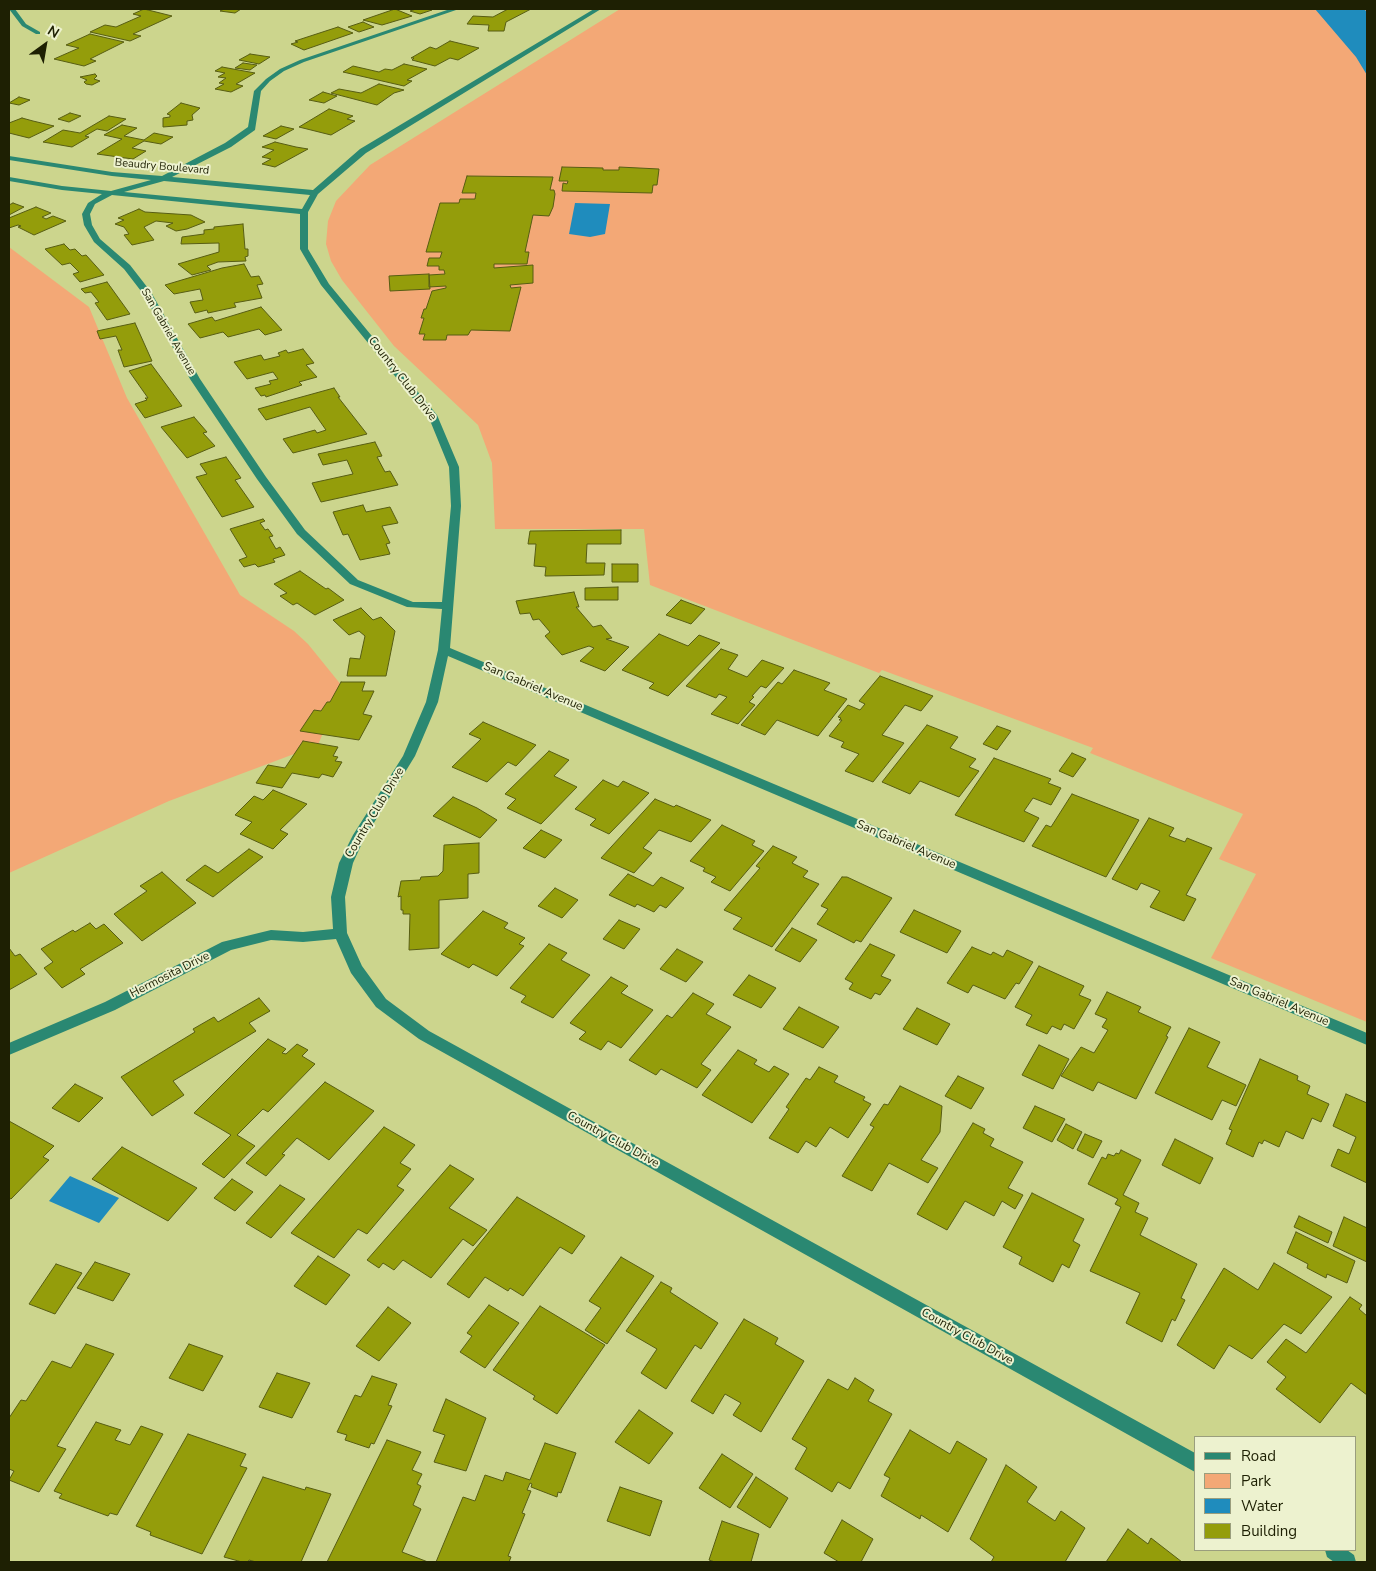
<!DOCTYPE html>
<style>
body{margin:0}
#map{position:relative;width:1376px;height:1571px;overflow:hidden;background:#ccd58d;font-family:"Nunito Sans",sans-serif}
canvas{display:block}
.frame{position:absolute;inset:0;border:10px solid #1e2003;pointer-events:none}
.legend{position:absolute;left:1194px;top:1436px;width:162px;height:115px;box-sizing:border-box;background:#edf2cf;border:1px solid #9a9e7d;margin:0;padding:6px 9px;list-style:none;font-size:15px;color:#1e2003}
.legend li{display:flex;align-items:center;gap:10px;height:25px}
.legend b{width:25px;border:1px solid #9a9e7d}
.north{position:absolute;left:20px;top:20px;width:50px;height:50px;-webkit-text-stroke:4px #edf2cf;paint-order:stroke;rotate:32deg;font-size:14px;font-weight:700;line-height:20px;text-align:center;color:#1e2003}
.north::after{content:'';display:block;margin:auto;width:18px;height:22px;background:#1e2003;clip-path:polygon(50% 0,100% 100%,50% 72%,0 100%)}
</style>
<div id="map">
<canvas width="1376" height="1571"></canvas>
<div class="frame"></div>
<ul class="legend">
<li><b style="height:6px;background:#2a8872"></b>Road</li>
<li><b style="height:14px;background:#f3a876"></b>Park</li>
<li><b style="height:14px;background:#1f8cbd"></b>Water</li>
<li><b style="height:14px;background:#949d0b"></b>Building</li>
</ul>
<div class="north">N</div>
</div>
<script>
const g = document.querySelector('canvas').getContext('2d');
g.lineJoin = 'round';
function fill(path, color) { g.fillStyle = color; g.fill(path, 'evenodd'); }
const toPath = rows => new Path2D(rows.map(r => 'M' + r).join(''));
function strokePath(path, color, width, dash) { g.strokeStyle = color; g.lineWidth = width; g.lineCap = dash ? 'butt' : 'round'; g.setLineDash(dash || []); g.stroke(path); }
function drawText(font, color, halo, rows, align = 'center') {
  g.font = font + ' "Nunito Sans",sans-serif'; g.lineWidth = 4; g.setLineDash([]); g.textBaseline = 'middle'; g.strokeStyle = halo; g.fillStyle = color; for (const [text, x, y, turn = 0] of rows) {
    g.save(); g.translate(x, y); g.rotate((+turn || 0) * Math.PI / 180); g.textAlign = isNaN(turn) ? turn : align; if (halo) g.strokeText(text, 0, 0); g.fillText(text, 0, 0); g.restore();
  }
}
fill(toPath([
 [620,9,1367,9,1367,1022,1211,958,1256,874,1219,859,1243,814,1090,753,1093,748,882,670,879,673,650,585,644,529,495,529,492,463,478,425,394,346,342,280,331,261,326,244,328,221,336,201,370,165],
 [9,247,89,307,127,398,240,595,294,631,308,644,342,686,318,745,169,801,9,873]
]), '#f3a876');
fill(toPath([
 [1315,9,1364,9,1367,12,1367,75,1356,57],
 [575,203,610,204,605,234,590,237,569,234],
 [70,1176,119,1198,99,1223,49,1201]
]), '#1f8cbd');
const building = toPath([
 [144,9,172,16,133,34,141,36,130,41,90,32,105,25,116,27,141,16,133,14,144,9],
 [224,9,241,9,235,13,220,11,224,9],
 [395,9,412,16,382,25,363,20,395,9],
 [416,9,429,9,432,10,420,14,410,11,416,9],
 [508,9,531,9,506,22,504,31,488,31,489,25,467,24,473,16,493,17,508,9],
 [363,22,374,27,359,32,348,27,363,22],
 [338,27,353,33,304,50,291,44,298,42,295,41,338,27],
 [90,34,124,42,90,59,96,61,84,66,54,59,79,48,66,45,90,34],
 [450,41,479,48,458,60,450,58,435,66,412,60,414,58,411,58,430,47,436,49,450,41],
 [250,54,270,57,259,64,239,60,250,54],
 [243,63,257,65,250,70,235,68,243,63],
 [404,64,427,69,407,80,412,81,404,86,343,72,353,66,379,72,385,69,392,70,404,64],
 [222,67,255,73,236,84,243,86,231,92,215,89,224,84,219,83,226,78,218,77,225,73,215,71,222,67],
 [95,74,97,76,94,79,100,81,92,85,86,84,84,82,87,80,80,77,95,74],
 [379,84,404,90,394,93,377,105,331,93,339,89,361,93,379,84],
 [323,92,337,96,324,103,309,100,323,92],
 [19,97,30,100,19,105,9,103,19,97],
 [181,103,200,108,192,115,193,120,187,121,187,125,163,127,163,118,170,117,170,115,167,114,181,103],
 [329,109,353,116,347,119,355,121,331,135,299,127,329,109],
 [70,113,81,116,69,122,58,119,70,113],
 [109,116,126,119,107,131,97,129,85,136,89,137,72,147,43,142,63,130,80,133,109,116],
 [22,118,33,121,54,126,29,138,9,133,9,123,22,118],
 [122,125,137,128,124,136,144,140,154,133,173,137,161,144,144,141,132,148,146,151,133,159,97,154,122,139,104,135,122,125],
 [281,126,294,129,276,139,263,136,281,126],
 [275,142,296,147,308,149,275,167,262,164,271,159,262,157,274,150,262,147,275,142],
 [562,167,603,168,603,170,619,170,619,167,659,169,657,185,653,185,652,193,562,191,563,183,567,184,568,181,559,181,562,167],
 [467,176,553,177,550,190,554,190,555,194,553,207,549,216,533,215,525,252,529,252,527,264,494,264,494,268,533,265,533,283,510,285,511,288,521,287,510,331,471,330,468,335,447,335,446,340,423,340,425,334,419,334,424,318,421,318,424,309,426,309,432,291,446,288,446,286,429,287,429,275,445,274,444,270,439,270,439,266,427,266,429,258,440,258,442,252,426,252,440,203,459,203,460,199,475,199,476,193,462,193,467,176],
 [13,203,24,207,9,215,9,205,13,203],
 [36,207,51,213,42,217,46,219,53,216,66,221,34,235,18,227,21,226,18,225,9,228,9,218,36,207],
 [139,209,145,212,191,215,205,222,187,229,176,231,166,226,173,223,156,221,144,227,154,240,132,245,124,235,129,234,124,227,115,224,124,220,118,218,139,209],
 [243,224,245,249,248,249,248,256,245,257,246,261,218,262,207,266,211,270,192,275,178,264,219,252,219,243,181,244,182,237,204,234,204,230,214,229,214,227,243,224],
 [64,244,70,250,75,249,82,256,86,255,104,275,80,282,73,274,79,272,70,263,62,265,45,249,64,244],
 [244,264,251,277,259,276,263,284,257,285,262,298,234,303,236,307,208,313,207,310,195,313,190,302,203,300,200,289,174,294,165,285,222,268,244,264],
 [429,274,430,289,390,291,389,276,429,274],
 [107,282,130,314,107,320,95,303,99,302,91,292,85,293,81,289,107,282],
 [261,307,282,330,265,335,259,329,228,337,223,332,200,338,188,324,212,317,215,321,261,307],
 [135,323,152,361,124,367,118,350,122,350,116,336,100,339,97,331,135,323],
 [303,349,314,363,306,365,317,377,299,382,302,385,266,397,265,395,261,396,255,388,271,384,269,381,278,379,273,372,247,379,234,362,261,355,264,360,280,356,278,353,286,350,288,353,303,349],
 [151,364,182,406,145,418,135,404,147,400,145,398,148,398,129,371,151,364],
 [334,388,340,397,338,397,367,434,293,453,283,439,315,430,317,433,326,430,310,407,266,420,258,409,334,388],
 [194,417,207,432,203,433,215,446,187,458,161,427,194,417],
 [375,442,382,456,377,457,385,472,390,471,398,485,321,502,312,483,353,474,347,460,323,465,318,454,375,442],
 [226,457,241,478,235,480,254,507,222,517,196,477,207,474,200,464,226,457],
 [363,505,366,512,390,507,398,523,382,526,390,543,386,544,390,554,360,560,348,534,343,535,333,512,363,505],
 [263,519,265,521,260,523,263,527,265,530,268,529,273,536,269,537,276,549,280,547,285,555,273,559,275,562,258,567,255,564,244,567,239,560,247,557,230,529,263,519],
 [621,530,621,544,587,544,586,563,605,563,604,575,545,576,546,567,534,566,536,544,528,544,530,531,621,530],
 [612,564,638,564,638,582,612,582,612,564],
 [300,571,326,589,328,588,344,600,315,615,297,603,293,605,280,596,287,593,274,584,300,571],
 [618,587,618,600,585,600,585,588,618,587],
 [574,592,579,607,576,607,593,627,601,625,612,638,606,639,629,647,605,671,580,661,594,648,589,646,562,655,545,636,550,632,539,619,533,620,530,613,520,614,516,601,574,592],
 [681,600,705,609,691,624,666,615,681,600],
 [361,608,373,620,381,617,395,631,386,676,347,676,350,658,360,659,365,636,359,631,349,635,333,620,361,608],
 [659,634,688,646,699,635,720,643,668,696,649,688,654,683,622,670,659,634],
 [721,649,738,655,728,669,747,677,762,660,784,668,766,688,761,686,752,696,754,697,749,702,755,705,738,724,711,714,727,697,719,694,716,698,686,686,721,649],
 [794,670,830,683,824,690,847,699,818,736,777,720,765,735,741,725,778,682,782,684,794,670],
 [880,676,933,696,921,711,905,705,882,735,904,743,873,782,845,771,859,754,841,747,844,742,829,736,842,720,839,720,841,718,838,717,848,705,860,710,865,704,859,701,880,676],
 [341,682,365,682,362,691,374,691,363,714,372,716,359,740,300,731,314,710,321,711,327,702,330,702,341,682],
 [483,722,536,745,516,766,508,762,487,782,452,767,481,739,469,734,483,722],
 [927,725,958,737,950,748,976,759,969,767,979,771,959,797,920,781,910,794,882,782,927,725],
 [997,726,1011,731,997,750,983,744,997,726],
 [303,741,338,747,333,756,338,757,335,761,342,762,333,777,322,774,319,778,292,773,282,788,256,783,268,765,285,768,303,741],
 [549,751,569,760,554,776,577,787,541,824,507,808,516,799,505,794,549,751],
 [1072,753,1086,759,1073,777,1059,771,1072,753],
 [994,758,1051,779,1048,783,1061,788,1051,805,1033,798,1024,811,1039,818,1024,842,955,815,994,758],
 [603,780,618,787,623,781,649,793,609,834,590,825,596,819,575,809,603,780],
 [273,790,307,804,280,830,288,834,273,849,240,834,252,822,235,815,254,796,263,800,273,790],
 [1072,794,1139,820,1106,877,1032,846,1046,825,1051,827,1072,794],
 [453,797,477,808,497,820,480,838,433,816,453,797],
 [655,799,674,807,676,805,711,820,691,842,659,830,643,848,652,853,634,873,601,858,655,799],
 [1149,818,1174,828,1169,836,1185,842,1187,838,1212,848,1186,895,1196,899,1184,921,1150,907,1160,891,1141,883,1137,890,1112,879,1149,818],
 [722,825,755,841,752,845,764,851,730,891,711,882,716,877,703,871,705,868,690,861,722,825],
 [541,830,562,840,545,858,523,848,541,830],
 [479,843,479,873,468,874,468,898,439,900,439,948,409,950,410,914,403,914,403,910,401,910,401,896,398,897,401,881,420,880,421,877,438,876,443,871,444,845,479,843],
 [773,846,797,857,792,863,808,871,803,877,819,884,772,947,733,929,742,918,724,910,760,868,756,866,773,846],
 [249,849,263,857,213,897,186,880,205,865,218,873,249,849],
 [162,872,196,903,142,941,114,914,147,891,140,886,162,872],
 [628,874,653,886,661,877,684,888,666,908,660,905,654,912,637,904,635,907,609,895,628,874],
 [842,877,847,877,892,898,861,942,856,940,854,943,817,924,828,909,821,906,842,877],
 [555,888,578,900,562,918,538,906,555,888],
 [914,910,961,931,947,953,900,932,914,910],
 [483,911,508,923,504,928,525,938,519,944,524,946,497,976,473,964,469,968,441,954,483,911],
 [619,920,640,929,624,949,603,939,619,920],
 [90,923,96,929,104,924,123,943,80,969,85,974,62,988,44,968,53,962,41,949,73,930,75,932,90,923],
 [792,928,817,940,800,962,775,950,792,928],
 [549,944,567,953,561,960,590,975,553,1018,521,1002,526,996,510,988,549,944],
 [870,944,895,955,881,976,891,980,880,995,875,993,871,999,849,989,853,983,845,979,870,944],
 [972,947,991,955,993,952,1003,957,1007,950,1033,962,1019,984,1016,983,1005,999,973,985,968,993,947,983,972,947],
 [9,948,15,956,20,954,37,974,9,990,9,948],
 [677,949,703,962,686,982,660,969,677,949],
 [1039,966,1084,986,1079,995,1091,1000,1074,1029,1064,1024,1061,1030,1052,1026,1047,1034,1026,1025,1032,1015,1015,1007,1039,966],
 [749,975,776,988,761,1008,733,995,749,975],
 [611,977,628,986,621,993,653,1010,621,1048,608,1041,601,1050,579,1039,586,1032,570,1023,611,977],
 [1107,992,1141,1007,1138,1012,1171,1027,1166,1036,1168,1037,1136,1099,1098,1082,1093,1091,1061,1076,1081,1047,1094,1053,1108,1030,1102,1027,1107,1019,1095,1014,1107,992],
 [693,993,714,1004,706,1014,731,1027,701,1064,711,1070,697,1088,661,1069,656,1075,629,1060,667,1015,672,1018,693,993],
 [259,998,270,1011,249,1023,256,1031,173,1081,184,1095,152,1116,121,1077,195,1032,193,1029,214,1017,218,1022,259,998],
 [799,1007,839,1027,823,1048,783,1029,799,1007],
 [917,1008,950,1024,937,1045,903,1029,917,1008],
 [1189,1028,1220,1042,1207,1067,1246,1085,1236,1106,1222,1100,1212,1120,1155,1093,1189,1028],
 [268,1039,286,1049,282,1053,286,1054,297,1044,308,1050,302,1056,315,1064,268,1112,263,1109,237,1135,255,1146,224,1178,202,1164,231,1135,194,1113,268,1039],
 [1039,1045,1069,1059,1053,1089,1022,1075,1039,1045],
 [738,1050,757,1060,754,1064,769,1072,774,1066,789,1074,752,1123,702,1095,738,1050],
 [1260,1059,1298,1076,1297,1080,1310,1086,1307,1094,1329,1104,1321,1122,1312,1118,1303,1139,1286,1131,1279,1147,1264,1140,1262,1144,1259,1142,1253,1157,1226,1144,1232,1130,1229,1129,1260,1059],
 [819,1067,838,1076,834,1082,865,1097,863,1100,871,1104,848,1138,830,1127,816,1147,806,1141,798,1153,769,1138,789,1109,786,1107,806,1078,810,1080,819,1067],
 [958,1076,984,1088,971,1109,945,1096,958,1076],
 [325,1082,374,1111,329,1160,297,1138,282,1154,285,1155,266,1176,246,1163,325,1082],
 [75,1084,103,1098,79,1122,52,1108,75,1084],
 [900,1086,942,1106,940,1132,921,1160,938,1168,928,1183,889,1163,872,1191,842,1176,874,1127,870,1125,884,1104,888,1105,900,1086],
 [1346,1094,1367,1103,1367,1183,1331,1166,1338,1149,1349,1154,1356,1137,1333,1126,1346,1094],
 [1035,1106,1065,1119,1052,1142,1023,1128,1035,1106],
 [9,1121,54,1146,43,1157,49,1160,11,1199,9,1198,9,1121],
 [973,1123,985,1129,983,1133,994,1139,990,1146,1023,1162,1008,1188,1023,1195,1015,1209,1002,1201,994,1216,965,1201,947,1230,917,1214,973,1123],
 [1066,1124,1082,1132,1073,1149,1057,1140,1066,1124],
 [384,1127,415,1145,400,1163,411,1169,397,1186,404,1190,367,1234,358,1229,334,1258,291,1233,384,1127],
 [1085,1134,1102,1141,1093,1158,1077,1150,1085,1134],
 [1175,1139,1213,1158,1200,1184,1162,1165,1175,1139],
 [122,1147,197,1188,168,1221,92,1179,122,1147],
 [1121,1150,1141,1160,1123,1195,1139,1203,1135,1212,1148,1218,1140,1235,1197,1264,1181,1298,1185,1300,1175,1321,1172,1319,1162,1342,1126,1323,1140,1293,1090,1271,1121,1207,1115,1204,1118,1199,1088,1184,1102,1157,1106,1159,1108,1154,1114,1156,1116,1153,1119,1154,1121,1150],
 [450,1165,474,1179,449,1208,487,1230,473,1246,463,1239,431,1278,403,1260,394,1270,383,1263,379,1268,367,1260,450,1165],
 [232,1179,253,1192,235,1211,214,1198,232,1179],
 [280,1185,305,1199,271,1238,246,1223,280,1185],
 [1032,1193,1084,1219,1073,1241,1080,1245,1069,1268,1062,1264,1053,1282,1019,1264,1022,1257,1003,1247,1032,1193],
 [517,1197,585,1236,572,1254,560,1247,523,1296,510,1288,508,1291,485,1277,469,1298,447,1284,517,1197],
 [1299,1216,1332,1232,1328,1243,1294,1227,1299,1216],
 [1344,1217,1367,1228,1367,1262,1333,1246,1344,1217],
 [1296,1232,1355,1261,1347,1283,1327,1274,1326,1278,1307,1268,1308,1264,1287,1253,1296,1232],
 [318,1256,350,1275,326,1305,294,1286,318,1256],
 [621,1257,654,1276,607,1344,585,1330,601,1308,589,1301,621,1257],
 [95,1262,130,1274,113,1301,77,1288,95,1262],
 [1274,1263,1332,1297,1301,1334,1284,1324,1252,1359,1229,1345,1214,1369,1177,1345,1224,1268,1258,1290,1274,1263],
 [56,1264,82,1273,55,1314,29,1304,56,1264],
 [661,1282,672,1288,670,1292,718,1323,701,1349,695,1345,666,1389,641,1373,657,1349,626,1331,661,1282],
 [1350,1297,1362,1305,1359,1309,1367,1316,1367,1395,1351,1383,1320,1423,1276,1389,1286,1377,1267,1362,1286,1339,1306,1353,1350,1297],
 [489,1305,519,1323,485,1368,460,1352,472,1336,467,1333,489,1305],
 [540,1306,605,1345,557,1414,533,1399,535,1396,493,1370,540,1306],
 [388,1307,411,1323,379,1361,356,1346,388,1307],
 [744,1319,778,1338,775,1344,804,1361,761,1432,733,1415,741,1403,725,1394,713,1414,691,1401,744,1319],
 [86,1344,114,1354,57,1446,66,1449,39,1492,9,1480,14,1471,9,1469,9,1418,21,1400,26,1401,52,1361,71,1368,86,1344],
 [189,1344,223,1356,203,1391,169,1378,189,1344],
 [277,1373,310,1383,292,1418,259,1407,277,1373],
 [372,1376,397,1384,388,1405,392,1406,374,1444,371,1443,369,1448,345,1440,347,1435,337,1432,355,1395,361,1397,372,1376],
 [855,1378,874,1390,868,1401,892,1414,850,1489,838,1482,832,1492,795,1469,807,1448,792,1439,828,1379,848,1390,855,1378],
 [446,1399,486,1418,466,1471,434,1462,445,1435,433,1431,446,1399],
 [639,1410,673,1433,649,1464,615,1442,639,1410],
 [96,1422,121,1430,115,1440,130,1445,141,1426,163,1434,117,1515,110,1513,108,1516,59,1498,62,1494,54,1491,96,1422],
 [910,1430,950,1454,957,1441,987,1459,948,1532,921,1515,920,1519,881,1496,890,1478,884,1475,910,1430],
 [188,1434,246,1454,240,1466,247,1468,202,1554,150,1535,151,1532,136,1526,188,1434],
 [387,1440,421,1452,412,1470,422,1474,417,1484,421,1486,413,1505,421,1509,402,1552,428,1562,327,1562,387,1440],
 [545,1443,576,1453,561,1493,558,1492,557,1497,531,1487,532,1484,530,1483,527,1490,531,1491,522,1513,525,1514,508,1556,511,1557,509,1562,436,1562,463,1497,475,1501,485,1475,503,1481,506,1472,530,1480,545,1443],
 [722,1454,753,1474,730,1508,699,1488,722,1454],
 [1006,1465,1037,1487,1027,1502,1055,1521,1061,1511,1085,1528,1065,1562,991,1562,994,1557,970,1539,1006,1465],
 [263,1477,305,1490,306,1487,331,1494,301,1562,256,1562,249,1560,248,1562,242,1562,224,1557,263,1477],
 [756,1477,788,1498,770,1528,737,1507,756,1477],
 [620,1487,662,1501,650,1536,607,1521,620,1487],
 [842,1520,873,1539,861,1562,839,1562,824,1553,842,1520],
 [722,1521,759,1534,751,1562,715,1562,709,1560,722,1521],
 [1128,1529,1148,1544,1151,1538,1182,1562,1106,1562,1128,1529]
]);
fill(building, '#949d0b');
strokePath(building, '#575d13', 1);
fill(toPath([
 [9,9,15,9,26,24,40,32,40,34,36,34,22,26,9,9],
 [450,9,459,9,304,62,284,71,270,81,261,91,255,130,231,147,172,177,313,190,360,149,594,9,601,9,366,153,318,194,308,212,308,249,329,284,437,415,459,467,461,506,450,648,1367,1033,1367,1045,448,656,438,702,415,756,364,839,353,863,345,897,347,933,362,966,386,999,429,1031,1195,1453,1195,1472,419,1039,376,1007,351,973,336,939,303,942,271,940,231,950,115,1010,9,1055,9,1043,105,1002,222,942,271,930,303,932,333,929,331,897,339,863,353,835,403,756,426,702,438,650,442,609,407,607,350,584,297,534,257,479,190,379,144,295,124,269,94,242,84,225,82,214,88,203,102,194,62,190,9,181,9,177,62,186,111,191,151,180,112,176,9,160,9,156,112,172,162,176,225,143,248,127,254,91,266,79,280,69,300,60,450,9],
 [164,181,310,195,302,209,124,192,164,181],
 [112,195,300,214,300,249,321,285,429,418,449,467,451,506,442,602,413,602,358,580,305,530,266,477,200,379,151,292,130,265,100,239,92,225,90,214,95,204,112,195],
 [1325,1550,1347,1550,1354,1555,1356,1562,1334,1562,1327,1557,1325,1550]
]), '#2a8872');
drawText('11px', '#1e2003', '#edf2cf', [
 ["Beaudry Boulevard",162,167,5],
 ["San Gabriel Avenue",168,332,60]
]);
drawText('12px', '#1e2003', '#edf2cf', [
 ["Country Club Drive",402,379,52],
 ["San Gabriel Avenue",533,687,23],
 ["Country Club Drive",375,813,-59],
 ["San Gabriel Avenue",906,845,23],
 ["Hermosita Drive",170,975,-27],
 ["San Gabriel Avenue",1279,1002,23],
 ["Country Club Drive",613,1140,29],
 ["Country Club Drive",967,1337,29]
]);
</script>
